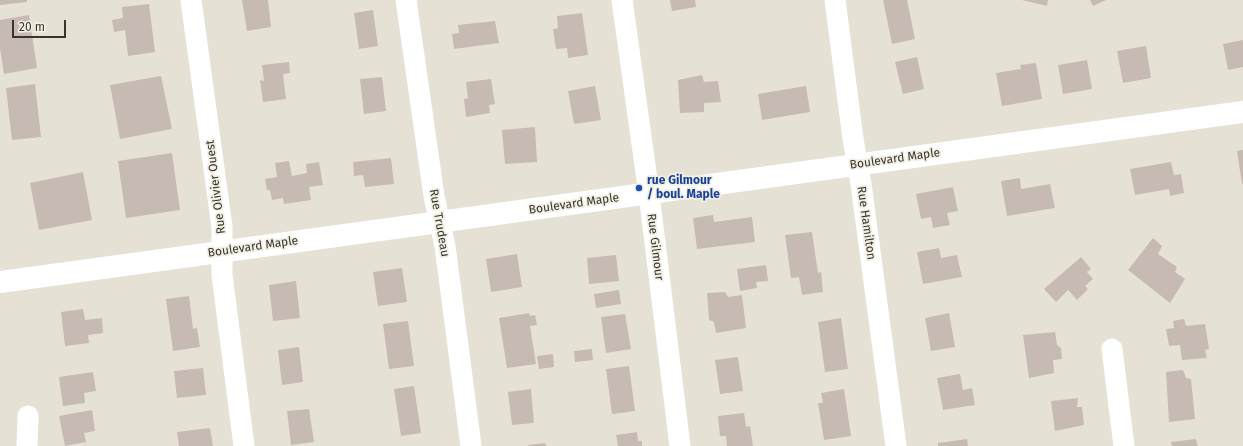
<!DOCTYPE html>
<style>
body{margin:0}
#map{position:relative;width:1243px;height:446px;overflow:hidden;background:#e5e2d5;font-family:"Fira Sans",sans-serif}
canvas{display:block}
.scale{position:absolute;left:12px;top:20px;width:54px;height:18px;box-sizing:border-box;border:2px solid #373530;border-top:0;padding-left:5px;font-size:12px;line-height:14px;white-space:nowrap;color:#373530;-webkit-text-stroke:3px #f3efe2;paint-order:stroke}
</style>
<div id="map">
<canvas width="1243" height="446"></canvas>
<div class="scale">20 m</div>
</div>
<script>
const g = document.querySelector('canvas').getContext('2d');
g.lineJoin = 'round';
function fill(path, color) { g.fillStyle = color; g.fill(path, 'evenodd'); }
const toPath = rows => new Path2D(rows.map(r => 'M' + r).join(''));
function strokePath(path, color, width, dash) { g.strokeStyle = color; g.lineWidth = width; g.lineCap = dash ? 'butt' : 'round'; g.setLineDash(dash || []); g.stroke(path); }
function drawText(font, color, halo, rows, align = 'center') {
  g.font = font + ' "Fira Sans",sans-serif'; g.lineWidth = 3.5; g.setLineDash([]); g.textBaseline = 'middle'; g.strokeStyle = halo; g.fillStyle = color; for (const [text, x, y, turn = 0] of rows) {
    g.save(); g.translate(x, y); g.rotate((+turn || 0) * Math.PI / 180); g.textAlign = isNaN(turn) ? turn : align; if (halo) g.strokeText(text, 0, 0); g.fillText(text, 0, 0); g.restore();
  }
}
fill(toPath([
 [0,0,27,0,27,2,0,5],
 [242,0,268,0,271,27,247,31],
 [670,0,695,0,696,7,672,11],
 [883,0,907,0,915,39,892,44],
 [1022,0,1048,0,1047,6],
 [1090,0,1106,0,1093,6],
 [149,4,155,52,128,56,125,30,114,32,112,20,123,18,122,7],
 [373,10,378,46,359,49,354,13],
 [582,13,588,55,568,58,567,48,556,49,553,29,558,28,557,16],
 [29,15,37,68,4,74,0,48,0,20],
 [495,21,499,43,454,49,452,34,459,33,458,25],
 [1243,40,1243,67,1228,70,1223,44],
 [1146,46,1151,78,1123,83,1117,51],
 [917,57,924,89,903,94,895,62],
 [1087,60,1092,89,1063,94,1058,65],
 [289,62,290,73,283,74,286,99,263,102,260,80,264,81,262,65],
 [1036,63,1042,99,1002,106,996,73,1021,69,1020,65],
 [702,75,704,82,718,81,721,102,704,103,704,112,680,113,678,80],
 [161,76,172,129,120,139,110,85],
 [382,77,386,111,364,114,360,79],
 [491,79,495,104,489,105,490,113,466,117,464,99,468,98,466,82],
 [35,84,41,137,12,140,6,88],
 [595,86,601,120,574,124,568,91],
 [806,86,810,112,762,120,758,94],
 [535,127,537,162,505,164,502,130],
 [1243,150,1243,184,1242,184,1237,151],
 [172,153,180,210,126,218,118,161],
 [391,158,394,184,365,187,363,175,354,176,353,162],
 [289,161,292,176,307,173,306,164,319,162,323,185,309,187,311,200,284,204,283,198,272,200,270,190,267,190,265,179,277,177,275,163],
 [1171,162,1174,175,1181,174,1184,193,1170,196,1169,189,1135,195,1130,169],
 [83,172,92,220,39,230,30,183],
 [1020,178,1021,189,1050,184,1055,208,1007,216,1001,181],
 [953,187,958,211,947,213,950,225,933,228,931,217,921,219,916,194],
 [713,215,714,222,752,217,755,242,697,249,693,218],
 [812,232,818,273,821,272,823,292,802,295,799,277,791,278,785,235],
 [1153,238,1162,246,1158,254,1177,267,1175,272,1185,279,1170,303,1128,270],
 [939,248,941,258,957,255,962,277,923,284,917,252],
 [517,254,522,287,491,292,486,259],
 [616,255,619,281,589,284,587,258],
 [1081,257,1091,269,1087,272,1093,279,1085,286,1088,289,1077,300,1068,290,1056,302,1044,289],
 [766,265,768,281,756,282,757,288,740,291,737,269],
 [402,268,407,302,378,306,373,272],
 [296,281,300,318,273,321,269,285],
 [619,290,621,304,596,308,594,294],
 [725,292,728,297,742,295,746,328,716,333,714,322,709,320,707,293],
 [189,296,193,329,197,328,200,347,173,351,166,299],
 [83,309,85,320,102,318,103,333,88,335,89,343,65,346,61,312],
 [529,313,530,316,535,315,537,325,530,326,536,364,507,368,499,318],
 [949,313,955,347,931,351,925,318],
 [625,314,631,349,606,353,601,317],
 [841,318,848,369,825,372,818,322],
 [1184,319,1186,326,1205,324,1209,349,1205,350,1207,358,1182,360,1180,345,1169,346,1166,329,1174,328,1173,321],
 [408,321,414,366,389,369,383,324],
 [1055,332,1057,345,1061,348,1062,359,1053,360,1054,373,1029,378,1023,335],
 [299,347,303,382,282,385,278,350],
 [592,349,593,360,575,362,574,351],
 [553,354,554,367,539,369,537,356],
 [738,357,743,391,720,394,715,360],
 [629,366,635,411,612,414,606,369],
 [203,368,206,395,177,398,174,371],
 [1183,370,1186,378,1191,379,1195,419,1169,422,1166,372],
 [93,372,96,391,84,393,85,403,63,406,59,377],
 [960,374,963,390,972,388,975,405,943,410,937,378],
 [414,386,421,433,401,436,394,389],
 [531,389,534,423,512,425,508,392],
 [844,389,851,436,824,440,818,403,823,403,821,393],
 [1078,398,1077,407,1082,407,1084,425,1055,431,1051,401],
 [309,409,314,442,291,445,287,411],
 [92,410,95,431,84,433,86,442,65,446,59,416],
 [744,413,746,427,750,426,753,446,727,446,726,436,720,436,718,416],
 [210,428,213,446,179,446,177,432],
 [637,432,638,441,642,441,642,446,618,446,616,435],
 [967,439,968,446,938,446,938,443],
 [1196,439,1198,446,1172,446,1171,442],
 [545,443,546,446,528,446,528,445]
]), '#c7bab3');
strokePath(toPath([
 [191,0,222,227,222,275,244,446],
 [406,0,434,196,445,246,471,446],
 [622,0,649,194,680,446],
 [835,0,853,139,861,184,896,446],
 [1112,349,1124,446],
 [27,446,28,416]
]), '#fff', 21);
strokePath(toPath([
 [0,282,1243,112]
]), '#fff', 22);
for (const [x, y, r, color] of [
 [639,188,4,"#1a4fb4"]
]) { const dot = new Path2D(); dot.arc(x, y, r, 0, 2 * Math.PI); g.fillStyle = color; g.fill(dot); strokePath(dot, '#f3efe2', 1.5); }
drawText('12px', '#373530', '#f3efe2', [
 ["Boulevard Maple",895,159,-8],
 ["Rue Olivier Ouest",216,187,-97],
 ["Boulevard Maple",574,204,-8],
 ["Rue Trudeau",439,223,80],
 ["Rue Hamilton",866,223,82],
 ["Boulevard Maple",253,247,-8],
 ["Rue Gilmour",655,247,83]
]);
drawText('bold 12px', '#164399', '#f3efe2', [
 ["rue Gilmour",647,181],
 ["/ boul. Maple",647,195]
], 'left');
</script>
